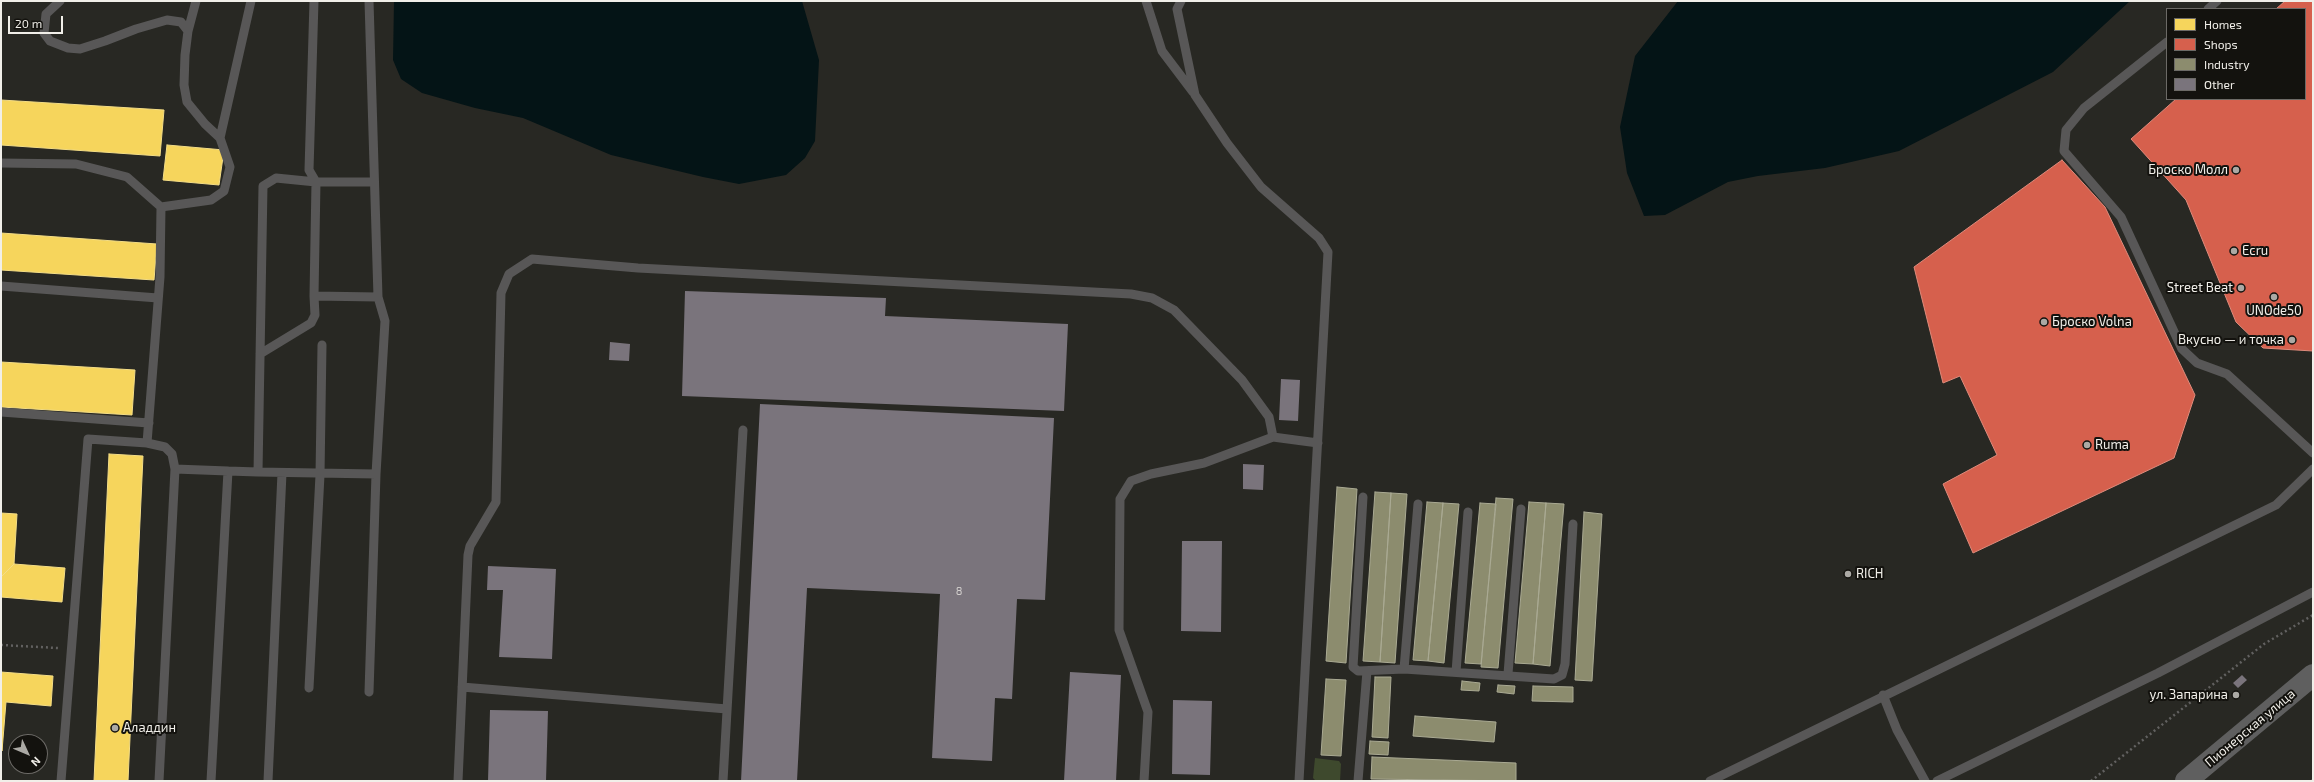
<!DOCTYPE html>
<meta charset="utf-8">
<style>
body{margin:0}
#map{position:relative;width:2314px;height:782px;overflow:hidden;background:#282823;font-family:"Exo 2",sans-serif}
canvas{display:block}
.frame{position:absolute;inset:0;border:2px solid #f1efe9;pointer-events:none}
.legend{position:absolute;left:2166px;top:8px;width:140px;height:92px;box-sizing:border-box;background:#13120e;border:1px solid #6c6a66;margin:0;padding:5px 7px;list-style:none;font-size:12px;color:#f1efe9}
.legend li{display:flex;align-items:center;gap:8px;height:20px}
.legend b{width:20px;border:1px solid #6c6a66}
.north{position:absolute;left:8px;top:734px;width:40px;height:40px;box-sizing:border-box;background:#13120e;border:1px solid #6c6a66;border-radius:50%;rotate:134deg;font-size:11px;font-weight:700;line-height:16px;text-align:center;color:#f1efe9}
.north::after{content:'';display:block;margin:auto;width:14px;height:18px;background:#aba9a4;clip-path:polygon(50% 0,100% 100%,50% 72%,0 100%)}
.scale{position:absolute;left:8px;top:16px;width:55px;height:18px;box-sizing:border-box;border:2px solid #f1efe9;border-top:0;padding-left:5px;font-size:12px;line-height:14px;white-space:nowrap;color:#f1efe9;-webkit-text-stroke:3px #13120e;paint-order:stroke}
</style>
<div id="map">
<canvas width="2314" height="782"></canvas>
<div class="frame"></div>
<ul class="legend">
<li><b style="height:11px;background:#f6d55c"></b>Homes</li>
<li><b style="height:11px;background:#d6604d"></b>Shops</li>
<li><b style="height:11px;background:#8c8c6e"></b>Industry</li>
<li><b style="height:11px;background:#7a747c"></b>Other</li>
</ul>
<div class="north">N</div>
<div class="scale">20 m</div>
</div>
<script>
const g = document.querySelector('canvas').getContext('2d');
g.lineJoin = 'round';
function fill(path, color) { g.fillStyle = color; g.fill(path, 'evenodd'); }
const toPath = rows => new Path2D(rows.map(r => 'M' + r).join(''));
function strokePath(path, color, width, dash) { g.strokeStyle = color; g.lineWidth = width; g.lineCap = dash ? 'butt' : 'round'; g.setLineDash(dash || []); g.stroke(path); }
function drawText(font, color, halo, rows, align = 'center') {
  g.font = font + ' "Exo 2",sans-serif'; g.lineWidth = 4; g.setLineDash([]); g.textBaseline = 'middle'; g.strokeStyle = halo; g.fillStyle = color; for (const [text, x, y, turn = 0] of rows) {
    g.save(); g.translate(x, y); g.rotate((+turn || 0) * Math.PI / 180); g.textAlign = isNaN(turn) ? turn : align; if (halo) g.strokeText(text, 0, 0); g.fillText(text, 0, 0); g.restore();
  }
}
fill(toPath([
 [1315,758,1339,761,1341,764,1340,781,1316,781,1313,778]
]), '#3e492d');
fill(toPath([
 [394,1,802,1,819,60,815,141,805,158,786,175,739,184,703,177,611,155,523,118,475,108,422,93,401,79,393,60],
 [1678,1,2130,1,2053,72,1899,151,1825,168,1758,176,1728,182,1665,215,1644,216,1627,173,1620,127,1635,56]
]), '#041416');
const homes = toPath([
 [1,100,164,110,160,156,1,145,1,100],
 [167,145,224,150,219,185,163,180,167,145],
 [1,233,157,244,154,280,1,270,1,233],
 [1,362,135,370,132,415,1,407,1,362],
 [109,454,143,456,128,781,94,781,109,454],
 [1,513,17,514,14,564,1,577,1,513],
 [14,564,65,568,62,602,1,597,1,577,14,564],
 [1,672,53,676,51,706,6,702,2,751,1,672]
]);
fill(homes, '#f6d55c');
strokePath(homes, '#f4dd86', 1);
const shops = toPath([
 [2285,1,2313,1,2313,351,2263,348,2236,322,2186,200,2131,139,2176,99,2305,99,2305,9,2276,9,2285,1],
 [2062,160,2105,207,2195,395,2174,458,1973,553,1943,484,1997,455,1960,376,1943,383,1914,267,2062,160]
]);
fill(shops, '#d6604d');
strokePath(shops, '#de8b7c', 1);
const industry = toPath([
 [1337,487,1357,489,1346,663,1326,661,1337,487],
 [1375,492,1391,493,1380,662,1363,661,1375,492],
 [1391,493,1407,494,1395,663,1380,662,1391,493],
 [1496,498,1513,499,1498,668,1481,667,1496,498],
 [1427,502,1443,503,1428,661,1413,660,1427,502],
 [1529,502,1546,503,1533,664,1515,663,1529,502],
 [1443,503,1459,504,1444,663,1428,661,1443,503],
 [1480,503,1496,504,1481,664,1465,663,1480,503],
 [1546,503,1564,504,1550,666,1533,664,1546,503],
 [1584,512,1602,514,1592,681,1575,680,1584,512],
 [1375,677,1391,677,1388,738,1372,737,1375,677],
 [1326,679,1346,680,1341,756,1321,755,1326,679],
 [1462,681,1480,683,1479,691,1461,690,1462,681],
 [1498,685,1515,686,1514,694,1497,692,1498,685],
 [1533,686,1573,687,1573,702,1532,701,1533,686],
 [1415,716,1496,722,1494,742,1413,736,1415,716],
 [1370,741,1389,742,1388,755,1369,754,1370,741],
 [1372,757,1516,763,1516,781,1371,779,1372,757]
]);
fill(industry, '#8c8c6e');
strokePath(industry, '#aaaa93', 1);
fill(toPath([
 [685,291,886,298,885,316,1068,324,1064,411,682,396],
 [610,342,630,344,629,361,609,360],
 [1281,379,1300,380,1298,421,1279,420],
 [760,404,1054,418,1045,600,1017,599,1012,699,995,698,992,761,932,758,940,594,807,588,797,781,741,781],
 [1243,464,1264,465,1263,490,1243,489],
 [1182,541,1222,541,1221,632,1181,631],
 [488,566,556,569,552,659,499,657,503,590,487,590],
 [1070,672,1121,675,1116,781,1064,781],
 [2242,675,2247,680,2238,688,2233,683],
 [1173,700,1212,701,1210,775,1172,774],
 [490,710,548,711,546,781,488,781]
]), '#7a747c');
strokePath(toPath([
 [1,645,58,648],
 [2091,781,2264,644,2313,615],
 [2312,781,2313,780]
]), '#626160', 2.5, [2, 3]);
strokePath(toPath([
 [60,1,46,14,44,33,50,41,68,48,80,49,105,41,136,29,167,20,181,22,188,31],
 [1146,1,1162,51,1193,92],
 [1181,1,1177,9,1195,95,1227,143,1261,187,1319,238,1328,252,1299,781],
 [2208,9,2217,1],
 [2167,42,2084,108,2066,130,2064,151,2121,217,2182,349,2197,363,2227,374,2313,453],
 [220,138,251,1],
 [1,163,76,164,127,177,161,207,160,277,147,443],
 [161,207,211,200,224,191,230,167,220,138,205,124,187,102,184,85,185,55,188,31,196,1],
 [1,286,158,298],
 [314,296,378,297],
 [260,354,311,323,315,315,314,296,316,182,309,170,314,1],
 [1,412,149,423],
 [175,469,228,471,211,781],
 [228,471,258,472,263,186,276,178,316,182,374,182],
 [258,472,376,474,385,321,378,297,369,1],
 [1363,497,1353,667,1358,671,1404,669,1554,679,1562,675,1565,664,1573,524],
 [1404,669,1418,504],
 [1456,672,1468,512],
 [1508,674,1521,509],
 [462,687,727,709],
 [309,688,320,475,322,345],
 [369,692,376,474],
 [1883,695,1897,730,1925,781],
 [61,781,88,439,147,443,165,447,172,454,175,469,159,781],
 [268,781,282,473],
 [458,781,468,555,470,546,496,502,501,293,509,274,532,259,638,268,1131,294,1152,298,1174,310,1242,380,1269,417,1273,437],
 [723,781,743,430],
 [1144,781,1148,712,1119,630,1120,499,1131,481,1151,474,1204,463,1273,437,1318,443],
 [1358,781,1367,671],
 [1710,781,2276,505,2313,469],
 [1937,781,2158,673,2313,592]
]), '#585757', 9);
strokePath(toPath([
 [2186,781,2313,675]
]), '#5f5f5f', 22);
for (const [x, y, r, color] of [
 [2236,170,4,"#aba9a4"],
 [2234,251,4,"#aba9a4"],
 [2241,288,4,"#aba9a4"],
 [2274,297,4,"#aba9a4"],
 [2044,322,4,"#aba9a4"],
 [2292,340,4,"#aba9a4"],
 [2087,445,4,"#aba9a4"],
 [1848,574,4,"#aba9a4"],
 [2236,695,4,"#aba9a4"],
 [115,728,4,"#aba9a4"]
]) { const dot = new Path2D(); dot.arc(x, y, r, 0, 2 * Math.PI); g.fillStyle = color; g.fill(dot); strokePath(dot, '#13120e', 1.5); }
drawText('11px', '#d3d0ce', null, [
 ["8",959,591]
]);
drawText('13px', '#f1efe9', '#13120e', [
 ["Броско Молл",2228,170,"right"],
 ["Ecru",2242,251],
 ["Street Beat",2233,288,"right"],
 ["UNOde50",2274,311,"center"],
 ["Броско Volna",2052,322],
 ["Вкусно — и точка",2284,340,"right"],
 ["Ruma",2095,445],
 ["RICH",1856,574],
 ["ул. Запарина",2228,695,"right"],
 ["Аладдин",123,728]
], 'left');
drawText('13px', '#f1efe9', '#13120e', [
 ["Пионерская улица",2250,728,-40]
]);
</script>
